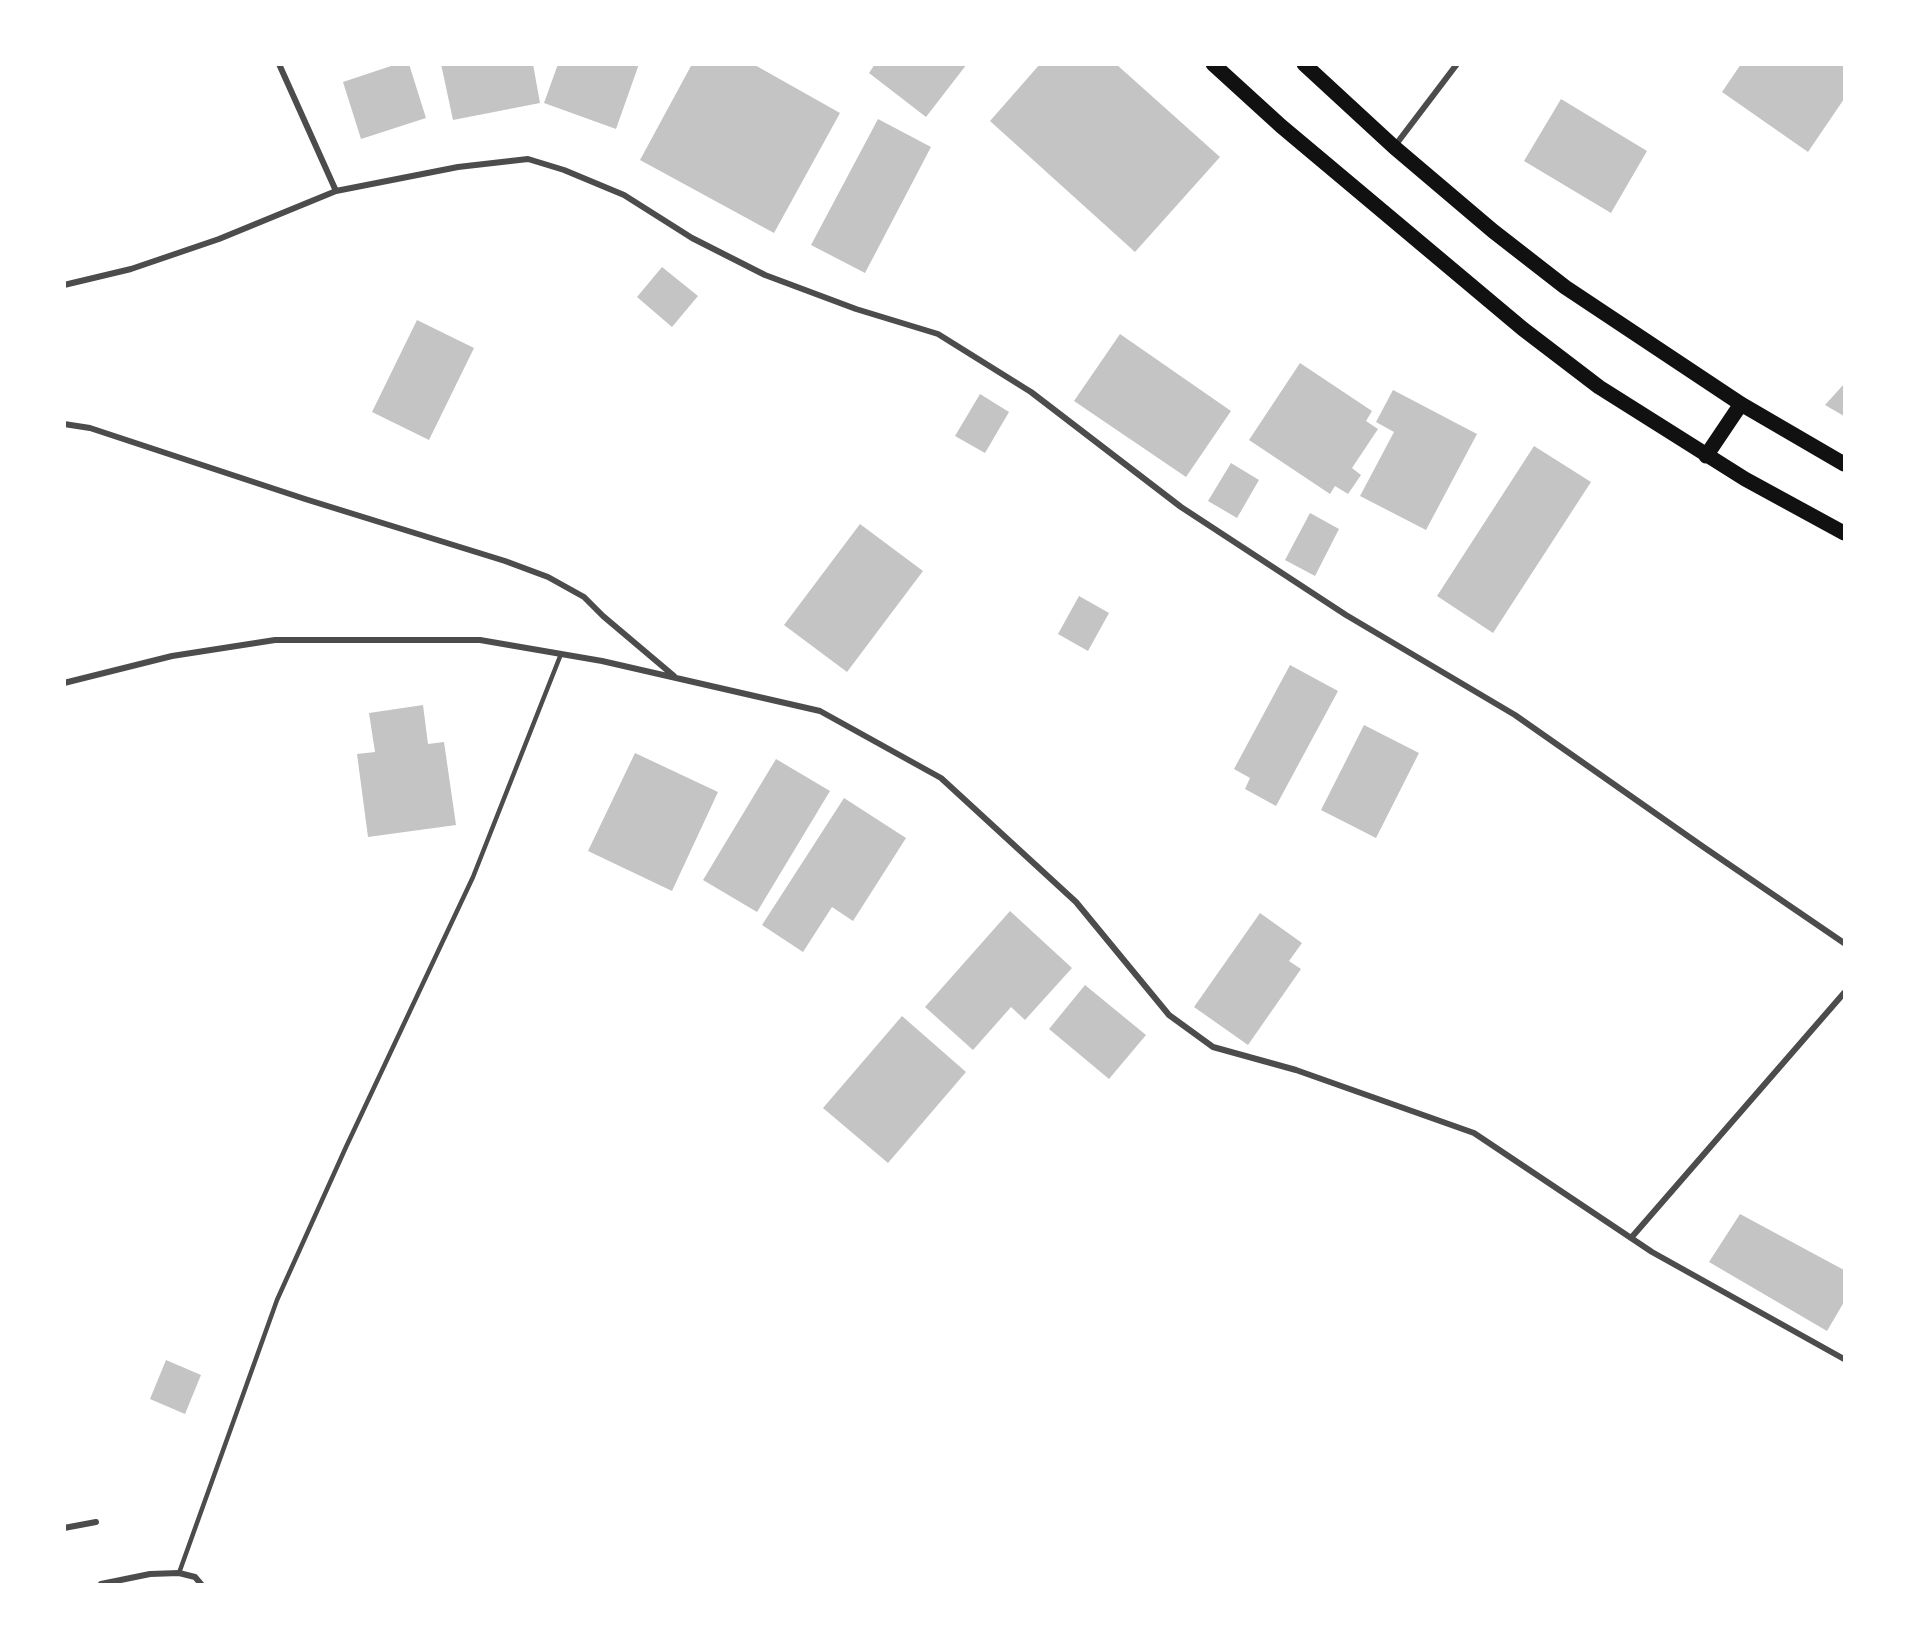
<!DOCTYPE html>
<style>
body{margin:0}
#map{position:relative;width:1909px;height:1649px;overflow:hidden;background:#fff;font-family:Helvetica,sans-serif}
canvas{display:block}
.frame{position:absolute;inset:0;border:66px solid #fff;pointer-events:none}
</style>
<div id="map">
<canvas width="1909" height="1649"></canvas>
<div class="frame"></div>
</div>
<script>
const g = document.querySelector('canvas').getContext('2d');
g.lineJoin = 'round';
function fill(path, color) { g.fillStyle = color; g.fill(path, 'evenodd'); }
const toPath = rows => new Path2D(rows.map(r => 'M' + r).join(''));
function strokePath(path, color, width, dash) { g.strokeStyle = color; g.lineWidth = width; g.lineCap = dash ? 'butt' : 'round'; g.setLineDash(dash || []); g.stroke(path); }
fill(toPath([
 [397,64,409,64,426,118,361,139,343,82],
 [441,64,533,64,540,103,453,120],
 [558,64,639,64,616,129,544,103],
 [692,64,753,64,840,113,774,233,640,160],
 [875,64,967,64,926,117,869,73],
 [1040,64,1116,64,1220,157,1135,252,990,121],
 [1741,64,1844,64,1844,99,1808,152,1722,92],
 [1561,99,1647,151,1611,213,1524,161],
 [878,119,931,147,865,273,811,245],
 [662,267,698,296,672,327,637,297],
 [417,320,474,348,429,440,372,412],
 [1120,334,1231,411,1186,477,1074,401],
 [1300,363,1372,411,1366,421,1378,429,1352,468,1361,475,1348,494,1335,486,1330,494,1249,440],
 [1844,384,1844,416,1825,405],
 [1393,390,1477,434,1426,530,1360,496,1394,432,1376,422],
 [980,394,1009,412,985,453,955,436],
 [1534,446,1591,482,1493,633,1437,596],
 [1231,463,1259,480,1237,518,1208,501],
 [1310,513,1339,529,1315,576,1285,560],
 [860,524,923,571,847,672,784,625],
 [1079,596,1109,613,1088,651,1058,634],
 [1290,665,1338,691,1276,806,1245,789,1250,778,1234,769],
 [423,705,428,744,444,742,456,825,368,837,357,754,375,752,369,713],
 [1364,725,1419,753,1376,838,1321,810],
 [635,753,718,792,672,891,588,851],
 [776,759,830,791,757,912,703,880],
 [844,798,906,838,853,921,832,907,803,952,762,925],
 [1010,911,1072,968,1025,1020,1011,1007,973,1050,925,1007],
 [1260,913,1302,943,1289,961,1301,969,1248,1045,1194,1007],
 [1085,985,1146,1035,1109,1079,1049,1029],
 [902,1016,966,1072,888,1163,823,1108],
 [1740,1214,1844,1270,1844,1302,1827,1331,1709,1262],
 [166,1360,201,1375,185,1414,150,1399]
]), '#c4c4c4');
strokePath(toPath([
 [179,1573,277,1300,346,1147,473,877,561,654]
]), '#4c4c4c', 4.5);
strokePath(toPath([
 [279,64,336,191],
 [1394,147,1457,64],
 [64,285,131,269,219,239,336,191,458,167,528,159,564,170,624,195,692,238,765,275,856,309,938,334,1031,392,1181,507,1346,615,1515,715,1702,846,1844,943],
 [64,424,90,428,305,499,505,561,548,577,584,597,603,616,674,676],
 [64,683,172,656,275,640,480,640,602,661,820,711,941,778,1076,902,1169,1015,1213,1047,1296,1070,1474,1133,1652,1252,1844,1359],
 [1631,1238,1844,993],
 [64,1528,96,1522],
 [101,1584,150,1574,179,1573,195,1577,201,1584]
]), '#4c4c4c', 6);
strokePath(toPath([
 [1213,64,1281,126,1523,329,1599,387,1745,479,1844,533],
 [1304,64,1394,147,1493,231,1565,287,1741,404,1844,464],
 [1706,456,1741,404]
]), '#111', 15);
</script>
